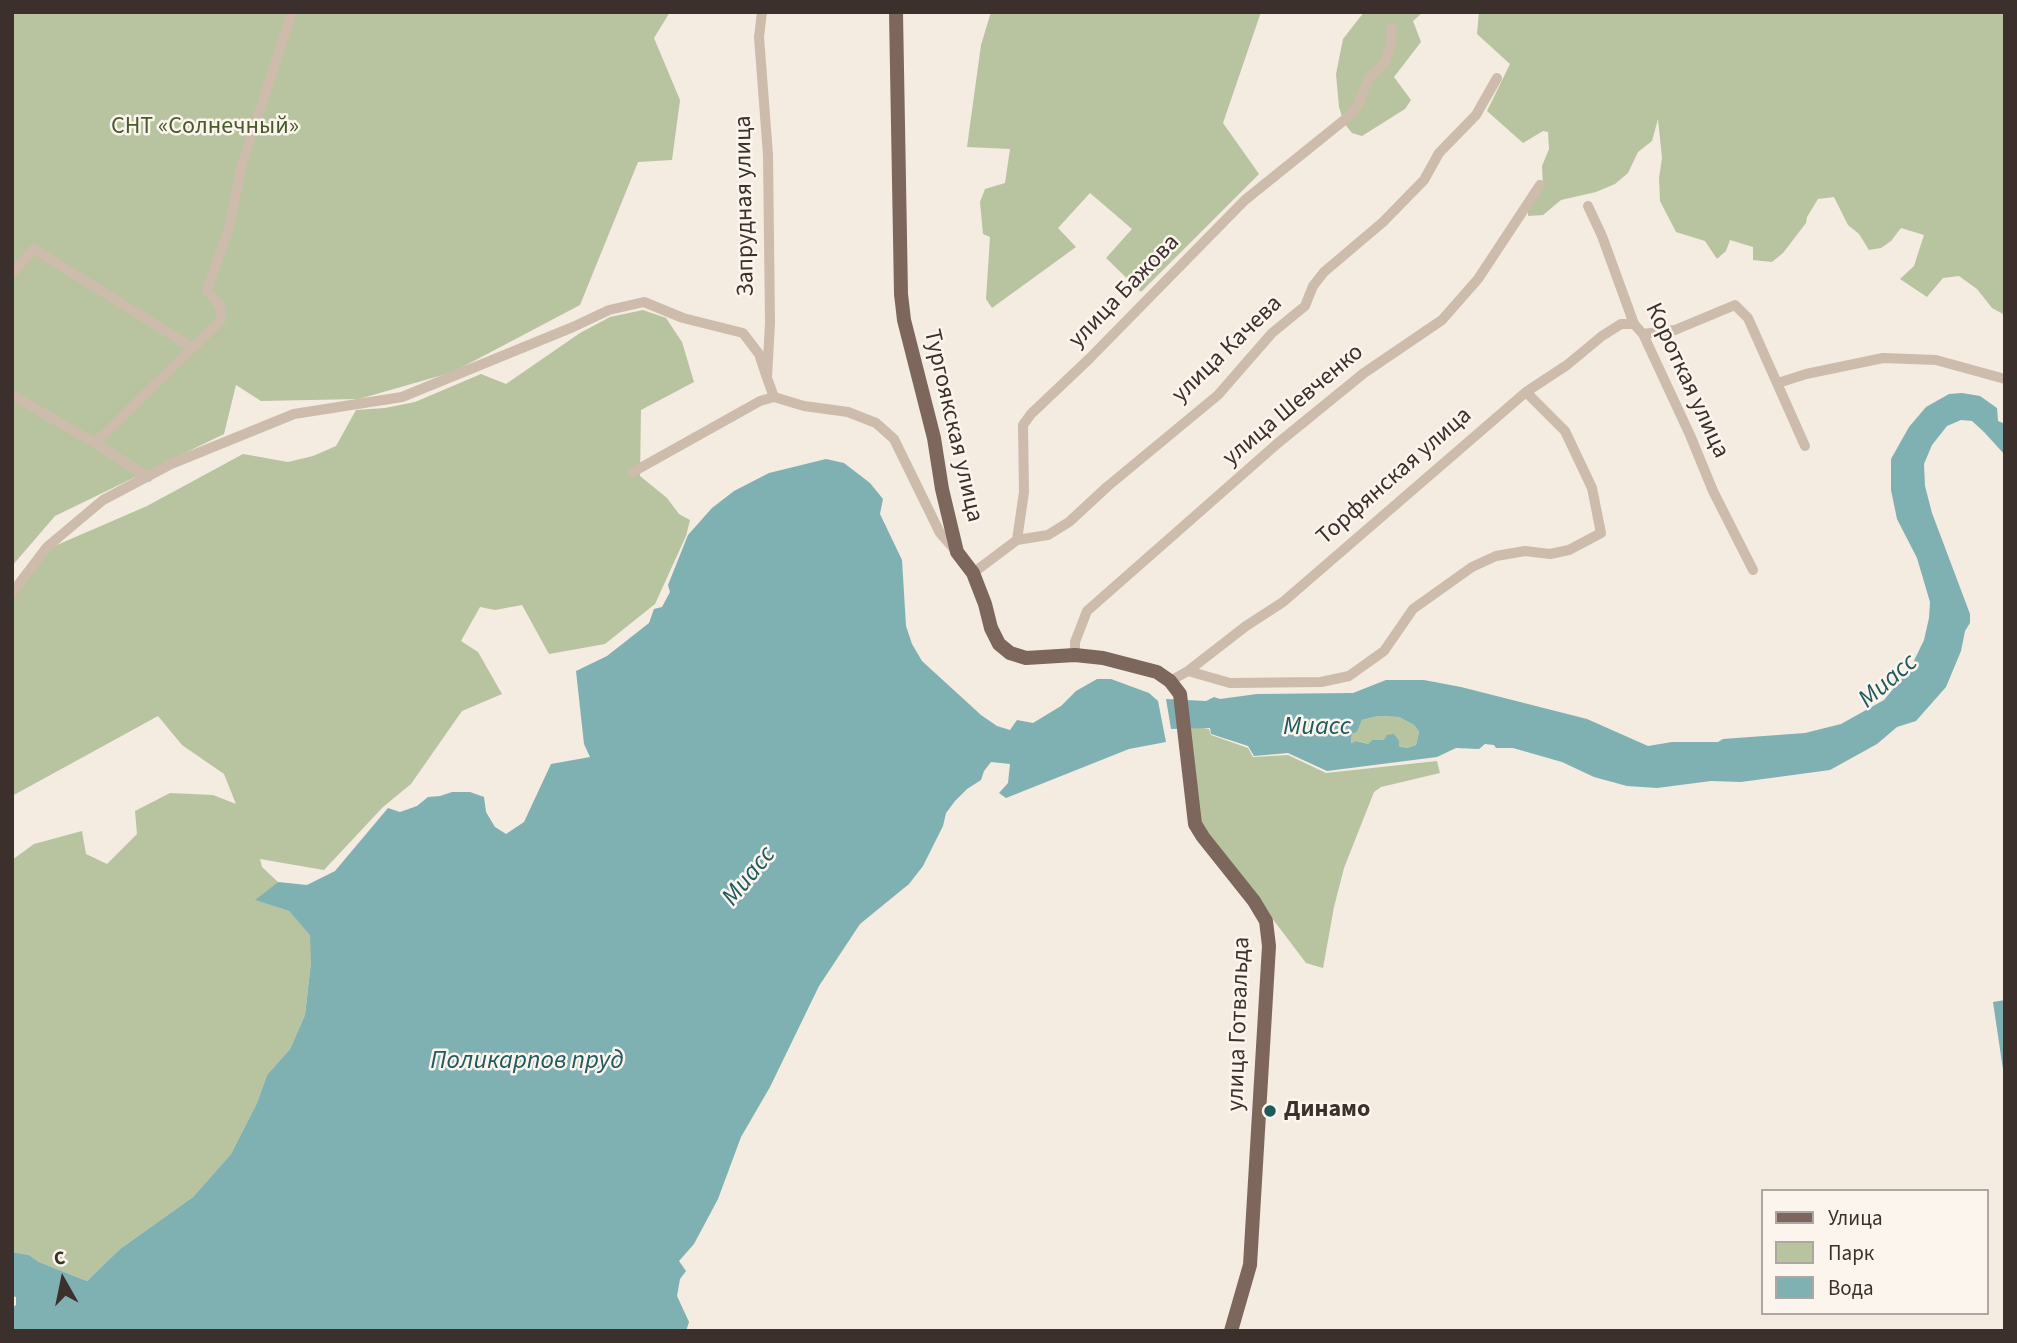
<!DOCTYPE html>
<meta charset="utf-8">
<style>
body{margin:0}
#map{position:relative;width:2017px;height:1343px;overflow:hidden;background:#f4ebe1;font-family:"Source Sans 3",sans-serif}
canvas{display:block}
.frame{position:absolute;inset:0;border:14px solid #3b302b;pointer-events:none}
.legend{position:absolute;left:1761px;top:1189px;width:228px;height:126px;box-sizing:border-box;background:#fbf5ee;border:2px solid #aea6a0;margin:0;padding:9px 12px;list-style:none;font-size:21px;color:#3b302b}
.legend li{display:flex;align-items:center;gap:14px;height:35px}
.legend b{width:35px;border:2px solid #aea6a0}
.north{position:absolute;left:28px;top:1245px;width:70px;height:70px;-webkit-text-stroke:5px #fbf5ee;paint-order:stroke;rotate:351deg;font-size:19px;font-weight:700;line-height:28px;text-align:center;color:#3b302b}
.north::after{content:'';display:block;margin:auto;width:24px;height:32px;background:#3b302b;clip-path:polygon(50% 0,100% 100%,50% 72%,0 100%)}
</style>
<div id="map">
<canvas width="2017" height="1343"></canvas>
<div class="frame"></div>
<ul class="legend">
<li><b style="height:9px;background:#7d675c"></b>Улица</li>
<li><b style="height:19px;background:#b8c4a0"></b>Парк</li>
<li><b style="height:19px;background:#7fb0b2"></b>Вода</li>
</ul>
<div class="north">С</div>
</div>
<script>
const g = document.querySelector('canvas').getContext('2d');
g.lineJoin = 'round';
function fill(path, color) { g.fillStyle = color; g.fill(path, 'evenodd'); }
const toPath = rows => new Path2D(rows.map(r => 'M' + r).join(''));
function strokePath(path, color, width, dash) { g.strokeStyle = color; g.lineWidth = width; g.lineCap = dash ? 'butt' : 'round'; g.setLineDash(dash || []); g.stroke(path); }
function drawText(font, color, halo, rows, align = 'center') {
  g.font = font + ' "Source Sans 3",sans-serif'; g.lineWidth = 5; g.setLineDash([]); g.textBaseline = 'middle'; g.strokeStyle = halo; g.fillStyle = color; for (const [text, x, y, turn = 0] of rows) {
    g.save(); g.translate(x, y); g.rotate((+turn || 0) * Math.PI / 180); g.textAlign = isNaN(turn) ? turn : align; if (halo) g.strokeText(text, 0, 0); g.fillText(text, 0, 0); g.restore();
  }
}
fill(toPath([
 [12,12,670,12,654,38,680,100,672,160,638,162,580,305,453,372,359,399,261,401,236,385,224,434,55,516,12,566],
 [991,12,1261,12,1223,123,1259,174,1141,292,1106,258,1132,229,1090,193,1058,228,1076,247,992,308,986,299,990,237,983,234,980,202,985,189,1005,183,1010,149,967,147,981,45],
 [1364,12,1423,12,1413,21,1421,42,1394,77,1411,100,1405,109,1362,136,1352,133,1344,123,1339,107,1336,74,1343,39],
 [1479,12,2005,12,2005,315,1992,308,1977,289,1959,276,1943,278,1927,297,1900,279,1914,266,1924,235,1901,228,1891,241,1881,248,1869,250,1859,234,1848,225,1834,197,1818,199,1807,217,1806,223,1783,253,1772,262,1753,260,1753,247,1730,240,1726,251,1717,259,1705,241,1676,232,1660,201,1659,178,1662,158,1658,119,1652,141,1638,152,1628,173,1615,184,1596,192,1561,200,1543,215,1528,216,1528,206,1543,186,1542,166,1549,149,1548,132,1543,131,1523,143,1487,111,1510,64,1477,34],
 [643,310,666,318,682,342,694,382,641,410,640,476,667,498,679,514,690,520,686,536,655,604,605,644,549,654,522,605,495,610,480,607,461,641,478,652,502,694,462,711,411,784,383,807,324,870,260,859,262,867,278,882,256,900,289,911,311,935,311,962,305,1015,290,1049,267,1075,257,1103,231,1154,193,1197,120,1249,87,1281,39,1262,29,1255,12,1252,12,860,34,844,82,831,86,854,107,864,137,834,135,811,170,793,213,795,236,804,224,774,182,745,158,716,12,796,12,590,50,548,147,506,243,454,288,462,313,456,336,446,356,410,385,408,415,402,481,374,506,384,580,333,610,317],
 [1378,716,1399,717,1414,725,1419,732,1416,745,1407,748,1384,741,1372,740,1368,744,1358,741,1351,743,1352,734,1357,732,1362,720],
 [1190,726,1209,729,1211,735,1248,748,1253,757,1288,755,1326,773,1437,761,1440,773,1381,787,1374,792,1344,868,1334,907,1323,968,1306,963,1200,823]
]), '#b8c4a0');
fill(toPath([
 [1962,393,1980,396,1997,408,1998,421,2005,424,2005,455,1984,432,1972,421,1961,420,1947,426,1932,445,1924,464,1925,486,1932,513,1970,614,1970,623,1965,631,1961,651,1946,687,1916,721,1897,727,1877,744,1830,770,1741,782,1711,781,1657,788,1627,786,1594,777,1562,762,1513,748,1496,748,1494,745,1485,744,1479,749,1456,748,1437,757,1327,771,1288,753,1254,756,1248,746,1211,734,1210,728,1171,729,1166,699,1206,701,1214,697,1220,699,1257,694,1353,693,1386,680,1424,680,1461,687,1587,719,1648,746,1672,742,1718,742,1723,739,1805,733,1841,724,1884,700,1911,667,1924,640,1929,618,1930,602,1917,558,1897,519,1891,490,1891,459,1909,427,1926,407,1949,394],
 [1378,716,1399,717,1414,725,1419,732,1416,745,1407,748,1399,746,1399,741,1394,734,1387,735,1384,740,1372,740,1368,744,1357,741,1351,743,1352,734,1357,732,1362,720],
 [826,459,844,463,870,483,883,499,880,514,902,560,906,626,912,644,922,661,981,715,997,726,1010,730,1017,720,1033,723,1061,706,1076,691,1097,679,1111,679,1149,693,1158,701,1166,742,1129,749,1006,798,999,793,1008,783,1010,764,991,762,984,771,981,780,967,789,955,801,946,813,943,826,923,866,909,884,860,924,819,986,770,1087,741,1137,718,1199,694,1244,679,1261,686,1271,680,1279,677,1296,689,1322,686,1331,12,1331,12,1308,16,1305,16,1297,12,1296,12,1252,29,1255,39,1262,87,1281,120,1249,193,1197,231,1154,257,1103,267,1075,290,1049,305,1015,311,962,310,935,289,911,255,900,278,882,307,885,335,871,388,808,400,812,417,806,428,797,440,796,452,792,470,792,484,797,486,812,495,827,506,834,524,822,551,764,590,757,584,744,576,671,607,656,649,623,654,609,662,607,670,592,668,585,688,535,712,508,734,491,769,473],
 [2005,1000,2005,1083,1993,1002]
]), '#7fb0b2');
strokePath(toPath([
 [762,12,759,37,768,155,770,323,767,378,774,397],
 [1588,206,1602,236,1634,324,1643,334,1690,435,1713,491,1753,570],
 [12,273,34,249,193,348],
 [1643,334,1675,330,1735,305,1748,318,1805,446],
 [1778,383,1806,374,1883,358,1936,360,2005,379],
 [12,395,95,443,148,477],
 [95,443,221,320,220,306,207,290,229,228,241,168,292,12],
 [633,472,760,401,774,397,804,406,848,412,876,423,894,439,940,533,955,550],
 [1017,540,1024,492,1023,425,1031,414,1089,359,1245,200,1348,117,1358,105,1369,78,1385,62,1391,43,1392,27],
 [973,573,1017,540,1048,535,1069,522,1108,486,1218,395,1272,333,1305,306,1313,286,1324,272,1383,222,1424,180,1439,153,1476,115,1497,78],
 [12,593,47,547,103,500,171,464,294,414,402,397,573,327,609,310,644,302,683,318,743,333,759,354,767,378],
 [1075,655,1075,642,1087,611,1278,443,1364,373,1442,320,1478,279,1540,185],
 [1188,671,1246,626,1283,602,1526,392,1567,365,1602,336,1621,324,1634,324],
 [1170,681,1188,671,1230,683,1321,682,1349,676,1384,651,1413,609,1472,567,1496,556,1525,551,1550,554,1569,550,1601,533,1592,488,1565,431,1526,392]
]), '#cdbbac', 10);
strokePath(toPath([
 [896,12,901,294,904,320,934,438,942,489,957,552,973,573,985,604,991,628,999,644,1010,653,1026,658,1075,655,1103,658,1157,672,1170,681,1180,694,1195,824,1203,837,1254,901,1266,921,1269,946,1250,1265,1231,1331]
]), '#7d675c', 14);
for (const [x, y, r, color] of [
 [1270,1111,7,"#1f5a5e"]
]) { const dot = new Path2D(); dot.arc(x, y, r, 0, 2 * Math.PI); g.fillStyle = color; g.fill(dot); strokePath(dot, '#fbf5ee', 2.5); }
drawText('24px', '#4a5a2e', '#fbf5ee', [
 ["СНТ «Солнечный»",205,128]
]);
drawText('24px', '#3b302b', '#fbf5ee', [
 ["Запрудная улица",746,206,-91],
 ["улица Бажова",1125,292,-46],
 ["улица Качева",1228,350,-44],
 ["Короткая улица",1686,381,65],
 ["улица Шевченко",1294,406,-40],
 ["Тургоякская улица",952,426,77],
 ["Торфянская улица",1395,477,-41],
 ["улица Готвальда",1240,1024,-88]
]);
drawText('bold 24px', '#3b302b', '#fbf5ee', [
 ["Динамо",1284,1111]
], 'left');
drawText('italic 26px', '#1f5a5e', '#fbf5ee', [
 ["Миасс",1889,682,-41],
 ["Миасс",1317,728],
 ["Миасс",750,877,-51],
 ["Поликарпов пруд",527,1062]
]);
</script>
